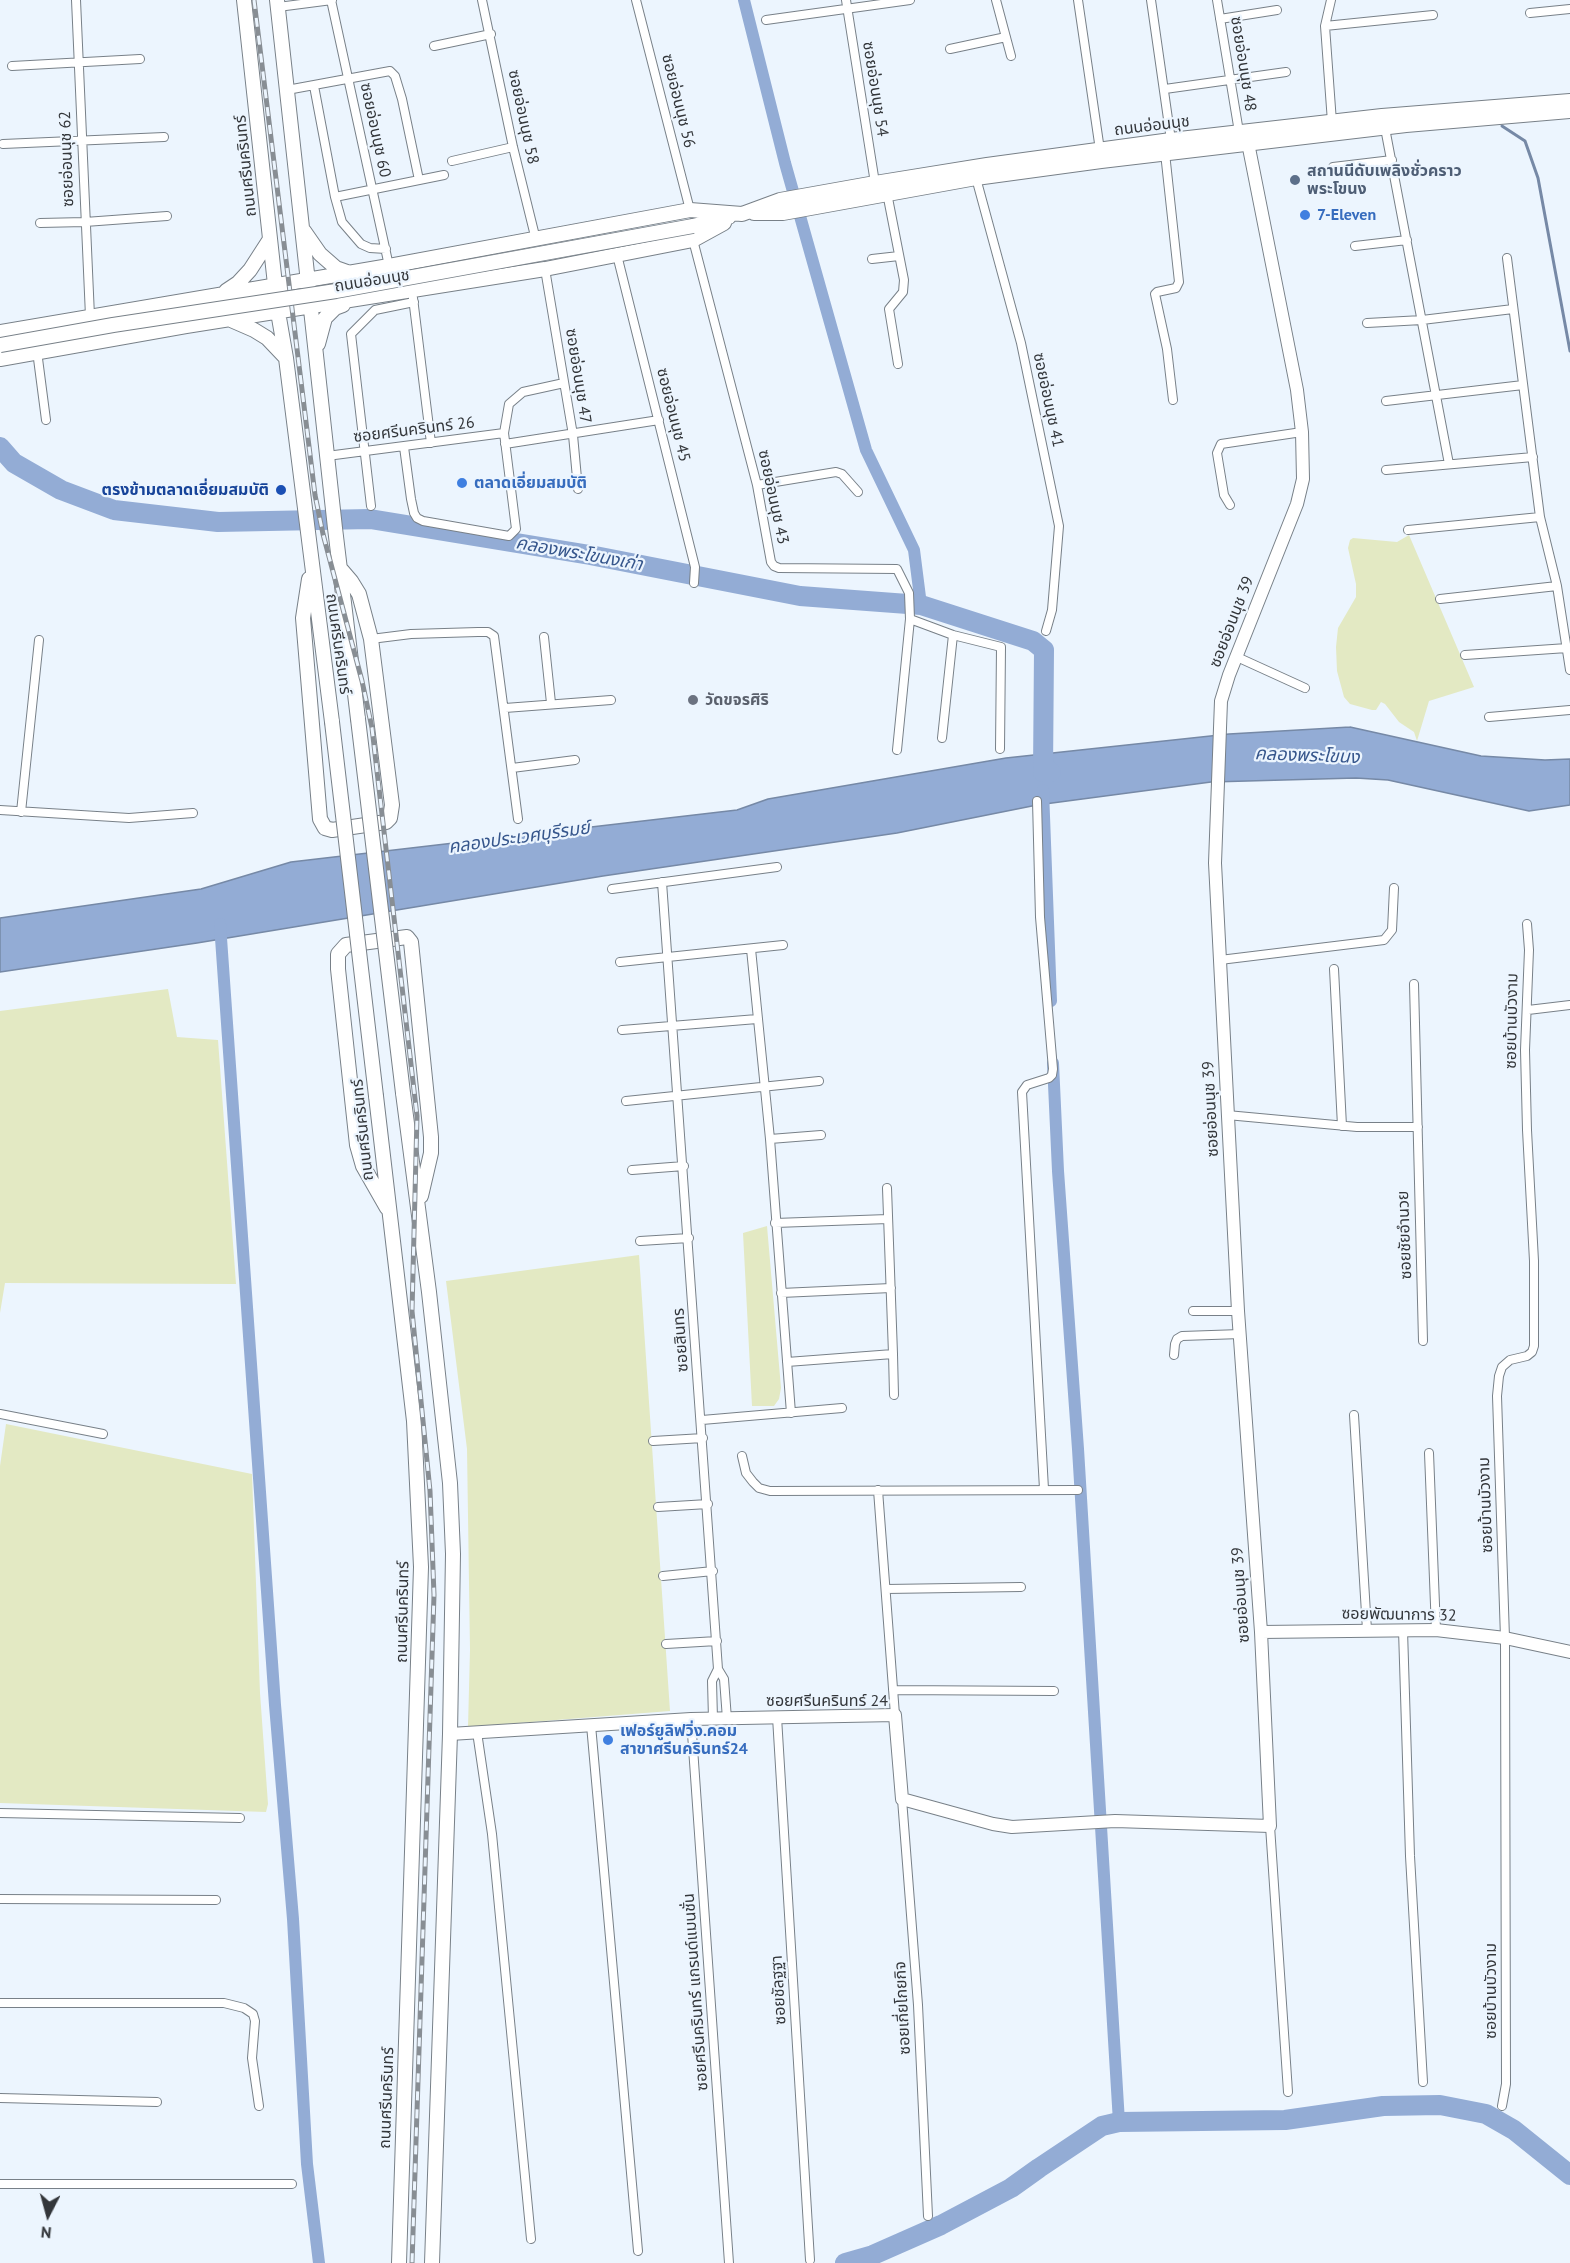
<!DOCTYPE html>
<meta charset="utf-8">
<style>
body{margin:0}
#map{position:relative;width:1570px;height:2263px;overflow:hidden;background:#ecf5fe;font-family:"PT Sans",sans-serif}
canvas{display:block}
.north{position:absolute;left:18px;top:2185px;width:60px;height:60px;-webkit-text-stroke:4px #ecf5fe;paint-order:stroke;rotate:186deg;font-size:16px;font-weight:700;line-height:24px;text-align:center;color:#33363a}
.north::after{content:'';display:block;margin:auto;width:21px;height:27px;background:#33363a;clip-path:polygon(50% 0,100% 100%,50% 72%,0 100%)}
</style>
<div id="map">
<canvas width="1570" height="2263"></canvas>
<div class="north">N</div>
</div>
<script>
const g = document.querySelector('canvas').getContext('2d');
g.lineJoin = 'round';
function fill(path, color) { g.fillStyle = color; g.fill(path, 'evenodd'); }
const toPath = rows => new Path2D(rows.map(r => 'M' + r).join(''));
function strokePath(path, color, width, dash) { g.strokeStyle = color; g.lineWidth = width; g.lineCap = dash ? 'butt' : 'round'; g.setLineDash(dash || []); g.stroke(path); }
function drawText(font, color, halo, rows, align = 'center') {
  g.font = font + ' "PT Sans","Noto Sans Thai",sans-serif'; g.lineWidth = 4.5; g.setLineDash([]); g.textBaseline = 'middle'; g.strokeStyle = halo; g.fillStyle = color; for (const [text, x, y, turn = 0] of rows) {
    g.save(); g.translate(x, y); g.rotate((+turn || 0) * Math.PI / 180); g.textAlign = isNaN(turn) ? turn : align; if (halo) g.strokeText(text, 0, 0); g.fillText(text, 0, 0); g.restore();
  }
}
fill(toPath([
 [1409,535,1474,687,1429,701,1417,741,1414,732,1399,722,1385,704,1381,702,1376,710,1372,710,1350,704,1344,697,1337,671,1336,647,1338,628,1356,597,1356,584,1348,548,1350,540,1353,538,1397,542],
 [168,989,177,1037,218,1040,236,1284,5,1283,0,1313,0,1011],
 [767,1226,781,1388,779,1399,774,1406,752,1406,743,1233],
 [639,1255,670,1711,468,1727,470,1650,467,1449,446,1281],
 [6,1424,252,1474,260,1693,268,1804,266,1812,0,1803,0,1466]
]), '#e3e9c3');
const water = toPath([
 [1350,727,1481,756,1545,760,1570,759,1570,805,1529,811,1388,780,1356,778,1211,782,1037,805,897,833,603,876,197,943,0,972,0,918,201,889,291,862,737,810,768,799,1006,758,1229,734,1350,727]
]);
fill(water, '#93acd5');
strokePath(water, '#7689a6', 1.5);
strokePath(toPath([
 [1502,126,1525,141,1538,178,1570,351]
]), '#7689a6', 3);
strokePath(toPath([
 [744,0,785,163,866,450,914,550,921,605],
 [1043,790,1051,1001],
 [220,924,275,1705,293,1919,307,2164,319,2263],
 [1053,1063,1058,1171,1078,1449,1119,2122]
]), '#93acd5', 12);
strokePath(toPath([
 [0,447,14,463,61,490,114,510,218,522,370,519,590,555,800,596,921,605,1033,641,1044,650,1043,772,1051,772],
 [845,2263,873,2255,941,2225,1011,2188,1039,2168,1102,2126,1119,2122,1285,2120,1383,2106,1440,2105,1486,2114,1514,2130,1570,2175]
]), '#93acd5', 20);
const street = toPath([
 [76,0,90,316],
 [331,0,389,266],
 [482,0,513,147,536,240],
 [636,0,690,210],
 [846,0,875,183],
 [996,0,1011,56],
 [1078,0,1100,150],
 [1151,0,1171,140],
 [1217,0,1239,132],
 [1331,0,1325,26,1332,122],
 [278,7,332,0],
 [1530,13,1570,9],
 [1220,19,1277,10],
 [766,20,910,0],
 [1325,26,1433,15],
 [434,46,491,34],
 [950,49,1006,37],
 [12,66,140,59],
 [314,86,335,197,342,222,361,244,370,248,386,249],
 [1165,89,1286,72],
 [287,90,390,71,395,76,402,99,419,180],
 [1385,128,1449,464],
 [3,144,164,137],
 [1165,153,1179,282,1176,288,1157,292,1155,294,1167,349,1173,400],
 [452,161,513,147],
 [1333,167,1392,160],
 [976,178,1021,343,1059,526,1052,610,1046,631],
 [887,193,904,280,903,292,889,309,898,364],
 [335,197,444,175],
 [40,223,85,222,167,216],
 [693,240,757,485,771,562,774,566,779,568,897,569,909,593,910,619,897,750],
 [1355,246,1407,240],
 [617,255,695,567,694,583],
 [1507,258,1540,517,1557,586,1570,670],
 [872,259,899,256],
 [545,269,573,435,578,489],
 [413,298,431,443],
 [1367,323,1422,320,1513,309],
 [37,351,46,420],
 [1386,401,1523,385],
 [505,444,659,420],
 [404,447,411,499,414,513,417,518,423,521,509,536,516,529,504,433,509,404,523,392,564,383],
 [327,456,504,433],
 [1386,470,1533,457],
 [757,485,836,472,842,474,858,492],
 [1230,505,1224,495,1217,453,1221,444,1302,432],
 [371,506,351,334,375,310,414,302],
 [1408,530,1540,517],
 [1440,599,1557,586],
 [910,619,953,635,1001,647,1000,749],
 [544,637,551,703],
 [371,639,411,634,478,632,488,632,494,636,518,819],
 [1465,655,1567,648],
 [1237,657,1305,688],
 [505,708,611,700],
 [1489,717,1570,710],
 [942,738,953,635],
 [512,768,575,760],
 [1037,801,1040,917,1053,1069,1052,1075,1049,1078,1027,1085,1022,1092,1044,1489],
 [0,810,129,818,193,813],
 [21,812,39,640],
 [662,882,718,1669,724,1679,727,1719],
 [612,889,777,867],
 [751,949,770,1139,791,1413],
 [1220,960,1384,940,1392,930,1394,888],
 [620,962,783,945],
 [1334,969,1342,1126],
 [1414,984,1423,1341],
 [1528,1010,1570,1005],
 [622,1030,757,1019],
 [626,1101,819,1081],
 [1227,1115,1357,1127,1418,1127],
 [770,1139,821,1135],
 [632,1170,684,1166],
 [887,1188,893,1354],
 [775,1223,888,1219],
 [640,1241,689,1238],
 [781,1293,891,1288],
 [1193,1311,1238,1311],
 [1174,1355,1175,1344,1177,1339,1182,1336,1241,1334],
 [787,1362,893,1354,894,1395],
 [0,1414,103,1434],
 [1354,1415,1367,1630],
 [702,1420,842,1408],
 [653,1441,703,1438],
 [1429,1453,1436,1630],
 [742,1456,746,1473,753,1482,759,1488,770,1491,1078,1490],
 [878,1490,895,1715],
 [658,1507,708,1504],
 [663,1576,713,1571],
 [886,1589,1021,1587],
 [1403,1630,1410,1856,1423,2082],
 [666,1644,717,1641],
 [893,1690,1054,1691],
 [777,1717,810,2260],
 [691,1719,729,2263],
 [713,1719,712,1681,718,1669],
 [591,1725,638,2251],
 [477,1732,492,1834,531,2239],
 [902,1799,918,2005,928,2216],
 [0,1813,240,1818],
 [1270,1826,1288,2092],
 [0,1899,216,1900],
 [0,2003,224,2003,244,2008,253,2014,255,2021,252,2058,259,2106],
 [0,2098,157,2102],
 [1502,2106,1506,2084,1505,1638,1497,1396,1499,1376,1502,1367,1510,1360,1527,1356,1532,1352,1534,1346,1534,1261,1527,1130,1525,1050,1529,950,1527,924],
 [0,2184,292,2184]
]);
const secondary = toPath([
 [1261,1632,1436,1630,1505,1638,1570,1652],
 [450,1734,691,1719,895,1715,902,1799,993,1824,1012,1827,1115,1821,1270,1826,1261,1632,1238,1311,1215,863,1221,701,1229,675,1297,504,1303,479,1302,432,1297,390,1248,143]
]);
const primary = toPath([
 [244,0,278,312,286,358,332,722],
 [277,0,335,528,358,719],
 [754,213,783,213,976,178,1101,161,1406,125,1570,111],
 [693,226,729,217],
 [304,231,320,254,336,268,350,273],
 [226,291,238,283,250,270,270,239],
 [231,320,254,330,267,338,286,358],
 [0,332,389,266,690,210,742,214,780,200,875,183,987,165,1171,140,1382,116,1570,101],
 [318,344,325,318,335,308,343,305],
 [0,359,186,326,545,269,693,240,724,223],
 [309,579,303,618,320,819,325,828,332,830,386,822,390,818,392,805,371,639,359,594,351,581,339,567],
 [403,1093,429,1292,450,1483,453,1554,450,1734,432,2263],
 [376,1096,414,1421,421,1567,399,2263],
 [387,1208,363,1166,357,1145,338,969,338,954,346,945,407,937,411,942,431,1137,431,1153,421,1196]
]);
strokePath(street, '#788088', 10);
strokePath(secondary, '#788088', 14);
strokePath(primary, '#788088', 16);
strokePath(street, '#fff', 8);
strokePath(secondary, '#fff', 12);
strokePath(primary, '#fff', 14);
const rail = toPath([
 [254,0,315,495,323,534,362,681,372,728,417,1116,412,1311,430,1491,434,1595,412,2263]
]);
strokePath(rail, '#888e94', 5);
strokePath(rail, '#ecf5fe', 3, [9]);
const primaryBridge = toPath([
 [0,345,113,325,336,291,693,226],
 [358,719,403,1093],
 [332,722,376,1096]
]);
strokePath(primaryBridge, '#788088', 16, []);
strokePath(primaryBridge, '#fff', 14);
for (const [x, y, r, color] of [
 [1295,180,6,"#5c6f8a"],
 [1305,215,6,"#3f7fe0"],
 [462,483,6,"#3f7fe0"],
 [281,490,6,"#1a4fb4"],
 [693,700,6,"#6b7280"],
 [608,1740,6,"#3f7fe0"]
]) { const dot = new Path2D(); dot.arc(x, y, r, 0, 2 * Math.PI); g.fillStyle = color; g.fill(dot); strokePath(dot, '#ecf5fe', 2); }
drawText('16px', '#33363a', '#ecf5fe', [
 ["ซอยอ่อนนุช 48",1243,64,81],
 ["ซอยอ่อนนุช 54",875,89,81],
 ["ซอยอ่อนนุช 56",678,101,76],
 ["ซอยอ่อนนุช 58",523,117,78],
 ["ถนนอ่อนนุช",1152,126,-7],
 ["ซอยอ่อนนุช 60",375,130,78],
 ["ซอยอ่อนนุช 62",67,159,-92],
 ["ถนนศรีนครินทร์",246,166,-96],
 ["ถนนอ่อนนุช",372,281,-9],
 ["ซอยอ่อนนุช 47",578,376,81],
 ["ซอยอ่อนนุช 41",1048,400,78],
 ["ซอยอ่อนนุช 45",673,415,76],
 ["ซอยศรีนครินทร์ 26",414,430,-7],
 ["ซอยอ่อนนุช 43",773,497,78],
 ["ซอยอ่อนนุช 39",1232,622,-69],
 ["ถนนศรีนครินทร์",338,644,82],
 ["ซอยบ้านบัวงาม",1512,1021,-89],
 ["ซอยอ่อนนุช 39",1211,1109,-93],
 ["ถนนศรีนครินทร์",363,1130,-96],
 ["ซอยชัยอำนวย",1405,1235,-92],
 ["ซอยสินทร",681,1340,-94],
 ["ซอยบ้านบัวงาม",1486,1505,-92],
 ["ซอยอ่อนนุช 39",1241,1595,-94],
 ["ถนนศรีนครินทร์",403,1612,-89],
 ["ซอยพัฒนาการ 32",1399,1615,1],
 ["ซอยศรีนครินทร์ 24",827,1701],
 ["ซอยชัลฐฐา",779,1990,-93],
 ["ซอยบ้านบัวงาม",1491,1991,-90],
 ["ซอยศรีนครินทร์ แกรนด์แมนชั่น",696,1992,-94],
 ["ซอยเกี่ยโกยกิจ",903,2008,-93],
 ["ถนนศรีนครินทร์",387,2098,-88]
]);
drawText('bold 16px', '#4e5e75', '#ecf5fe', [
 ["สถานนีดับเพลิงชั่วคราว",1307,171],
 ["พระโขนง",1307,189]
], 'left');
drawText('bold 16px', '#366cbe', '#ecf5fe', [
 ["7-Eleven",1317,215],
 ["ตลาดเอี่ยมสมบัติ",474,483],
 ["เฟอร์ยูลิฟวิ่ง.คอม",620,1731],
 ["สาขาศรีนครินทร์24",620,1749]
], 'left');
drawText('bold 16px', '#164399', '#ecf5fe', [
 ["ตรงข้ามตลาดเอี่ยมสมบัติ",269,490]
], 'right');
drawText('bold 16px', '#5b616d', '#ecf5fe', [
 ["วัดขจรศิริ",705,700]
], 'left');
drawText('italic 18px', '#36568c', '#ecf5fe', [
 ["คลองพระโขนงเก่า",579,554,10],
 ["คลองพระโขนง",1307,756,2],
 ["คลองประเวศบุรีรมย์",519,838,-8]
]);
</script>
